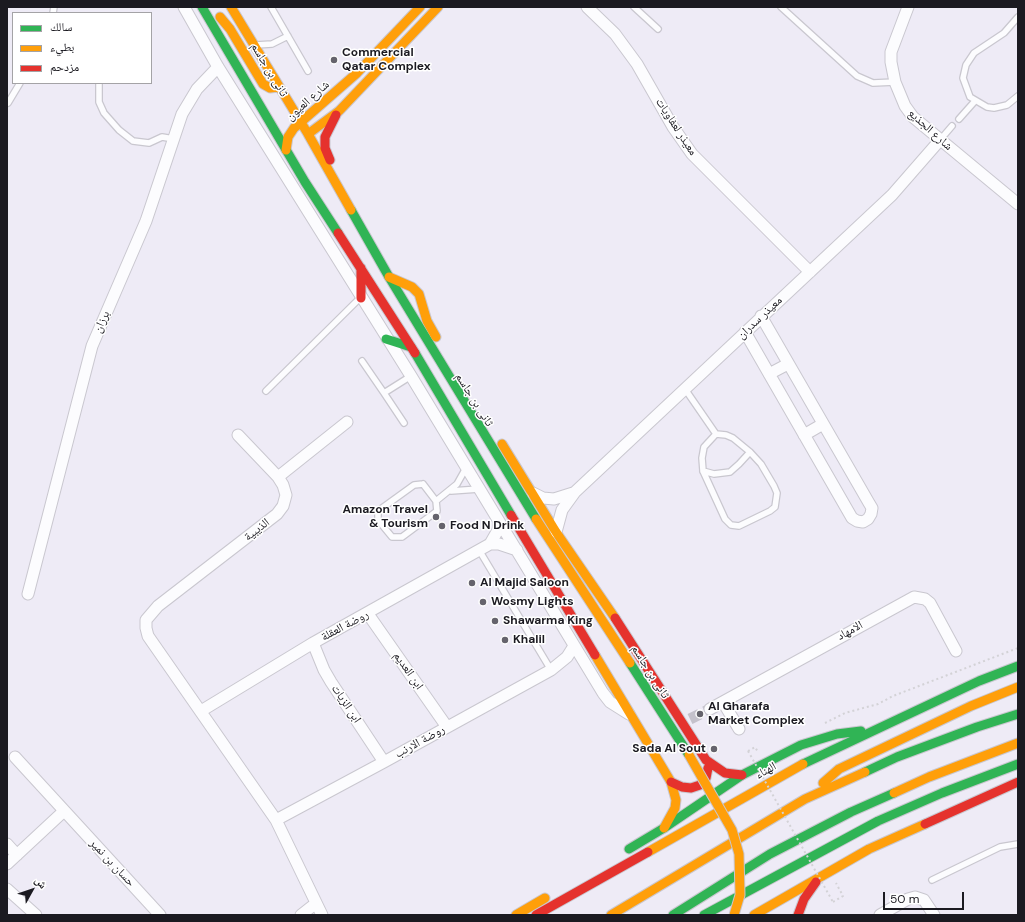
<!DOCTYPE html>
<meta charset="utf-8">
<style>
body{margin:0}
#map{position:relative;width:1025px;height:922px;overflow:hidden;background:#eeebf6;font-family:"DM Sans","Noto Naskh Arabic",sans-serif}
canvas{display:block}
.frame{position:absolute;inset:0;border:8px solid #1b1a21;pointer-events:none}
.legend{position:absolute;left:12px;top:12px;width:140px;height:72px;box-sizing:border-box;background:#fff;border:1px solid #a4a3a6;margin:0;padding:5px 7px;list-style:none;font-size:12px;color:#1b1a21}
.legend li{display:flex;align-items:center;gap:8px;height:20px}
.legend b{width:20px;border:1px solid #a4a3a6}
.north{position:absolute;left:12px;top:870px;width:40px;height:40px;-webkit-text-stroke:3px #fff;paint-order:stroke;rotate:50deg;font-size:11px;font-weight:700;line-height:16px;text-align:center;color:#1b1a21}
.north::after{content:'';display:block;margin:auto;width:14px;height:18px;background:#1b1a21;clip-path:polygon(50% 0,100% 100%,50% 72%,0 100%)}
.scale{position:absolute;left:883px;top:892px;width:81px;height:18px;box-sizing:border-box;border:2px solid #1b1a21;border-top:0;padding-left:5px;font-size:12px;line-height:14px;white-space:nowrap;color:#1b1a21;-webkit-text-stroke:3px #fff;paint-order:stroke}
</style>
<div id="map">
<canvas width="1025" height="922"></canvas>
<div class="frame"></div>
<ul class="legend">
<li><b style="height:5px;background:#30b455"></b>سالك</li>
<li><b style="height:5px;background:#ff9f0a"></b>بطيء</li>
<li><b style="height:5px;background:#e5322d"></b>مزدحم</li>
</ul>
<div class="north">ش</div>
<div class="scale">50 m</div>
</div>
<script>
const g = document.querySelector('canvas').getContext('2d');
g.lineJoin = 'round';
const toPath = rows => new Path2D(rows.map(r => 'M' + r).join(''));
function strokePath(path, color, width, dash) { g.strokeStyle = color; g.lineWidth = width; g.lineCap = dash ? 'butt' : 'round'; g.setLineDash(dash || []); g.stroke(path); }
function drawText(font, color, halo, rows, align = 'center') {
  g.font = font + ' "DM Sans","Noto Naskh Arabic",sans-serif'; g.lineWidth = 3; g.setLineDash([]); g.textBaseline = 'middle'; g.strokeStyle = halo; g.fillStyle = color; for (const [text, x, y, turn = 0] of rows) {
    g.save(); g.translate(x, y); g.rotate((+turn || 0) * Math.PI / 180); g.textAlign = isNaN(turn) ? turn : align; if (halo) g.strokeText(text, 0, 0); g.fillText(text, 0, 0); g.restore();
  }
}
strokePath(toPath([
 [690,719,710,709]
]), '#c4c1cb', 11, [11, 5.5]);
const lane = toPath([
 [271,7,308,71],
 [634,7,658,29],
 [781,7,857,76,873,83,895,82],
 [53,13,54,7],
 [1018,17,1004,33,974,53,966,65,963,78,970,97,987,107,994,108,1007,105,1018,96],
 [256,45,272,44,288,36],
 [99,83,99,102,104,113,119,130,133,141,149,143,162,137,174,139],
 [8,103,20,83],
 [959,119,975,101],
 [940,140,952,126],
 [362,361,384,393],
 [685,389,716,434],
 [266,391,360,298],
 [404,423,384,393,411,376],
 [716,434,726,435,733,438,750,452,761,464,774,486,777,493,775,507,770,511,739,526,731,525,725,519,703,471,702,458,704,447,716,434],
 [703,471,714,474,730,472,739,464,750,452],
 [423,484,436,501,437,511,402,537,392,537,378,520,378,511,414,485,423,484],
 [451,491,479,489],
 [436,501,457,484,466,468],
 [479,550,551,670],
 [932,880,1000,847,1018,844]
]);
const street = toPath([
 [184,7,218,67,411,376,603,693,610,702,629,714],
 [587,7,615,34,637,64,673,127,692,154,810,272],
 [908,7,891,52,891,62,895,82,905,106,913,117,1018,204],
 [745,332,852,518,857,521,863,522,868,519,871,514,872,508,869,503,761,316],
 [769,374,788,364],
 [238,435,278,477,283,485,286,495,283,506,277,514,158,606,146,620,146,628,148,636,276,820,322,915],
 [804,435,823,424],
 [278,477,347,422],
 [533,493,543,498,554,499,573,493],
 [556,532,562,510,575,492,892,195,940,140],
 [490,544,499,544,517,550],
 [28,594,92,346,146,221,182,114,197,89,218,67],
 [368,614,447,727],
 [313,643,324,670,331,682,384,762],
 [723,702,739,729],
 [710,709,914,597,925,599,930,603,956,651],
 [201,711,313,643,490,544,498,530,499,522],
 [15,757,160,915],
 [276,820,384,762,551,670,567,657,574,646],
 [7,844,17,855],
 [7,864,64,811],
 [7,889,36,915],
 [301,915,315,904],
 [880,915,908,899,915,897,924,900,934,915]
]);
const fast = toPath([
 [202,7,305,182,338,233],
 [351,210,389,277,536,519],
 [386,339,411,347],
 [415,353,511,515],
 [630,663,689,755],
 [803,764,979,681,1018,666],
 [865,772,897,757,977,727,1018,714],
 [629,849,664,828,742,775,801,745,837,734,861,731],
 [673,915,770,854,851,812,894,793],
 [704,915,878,821,942,793,1018,764]
]);
const slow = toPath([
 [231,7,308,134,351,210],
 [220,17,230,29,263,84,270,88,279,87],
 [308,134,339,111,438,7],
 [286,150,288,137,294,128,357,73,420,7],
 [389,277,412,287,419,294,427,321,436,337],
 [502,444,556,532,615,618],
 [536,519,630,663],
 [595,655,671,782,676,800,675,808,664,828],
 [823,783,839,769,971,706,1018,687],
 [894,793,929,777,1018,743],
 [648,852,803,764],
 [516,915,545,898],
 [611,915,805,799,865,772],
 [754,915,869,849,925,824]
]);
const jam = toPath([
 [330,160,325,148,325,137,336,115],
 [338,233,415,353],
 [361,268,361,298],
 [511,515,595,655],
 [615,618,706,760,725,773,742,775],
 [671,782,682,787,691,788,700,785,706,778,708,768],
 [925,824,1018,782],
 [536,915,648,852],
 [798,915,804,899,816,882]
]);
strokePath(lane, '#c9c7cf', 8);
strokePath(street, '#c9c7cf', 13);
strokePath(fast, '#c9c7cf', 11);
strokePath(slow, '#c9c7cf', 11);
strokePath(jam, '#c9c7cf', 11);
strokePath(toPath([
 [825,723,845,713,878,704,893,696,1018,648],
 [748,751,755,747,758,752],
 [833,902,843,896,836,883]
]), '#d3d2d6', 2, [2, 3]);
strokePath(lane, '#fcfcfe', 5.5);
strokePath(street, '#fcfcfe', 11);
strokePath(fast, '#30b455', 9);
strokePath(slow, '#ff9f0a', 9);
strokePath(jam, '#e5322d', 9);
const slowBridge = toPath([
 [689,755,732,830,739,854,740,895,734,915]
]);
strokePath(slowBridge, '#c9c7cf', 11, []);
strokePath(toPath([
 [748,751,833,902]
]), '#d3d2d6', 2, [2, 3]);
strokePath(slowBridge, '#ff9f0a', 9);
for (const [x, y, r, color] of [
 [334,60,4,"#65636c"],
 [436,517,4,"#65636c"],
 [442,526,4,"#65636c"],
 [472,583,4,"#65636c"],
 [483,602,4,"#65636c"],
 [495,621,4,"#65636c"],
 [505,640,4,"#65636c"],
 [700,714,4,"#65636c"],
 [714,749,4,"#65636c"]
]) { const dot = new Path2D(); dot.arc(x, y, r, 0, 2 * Math.PI); g.fillStyle = color; g.fill(dot); strokePath(dot, '#fff', 1.5); }
drawText('bold 12px', '#1b1a21', '#fff', [
 ["Commercial",342,53],
 ["Qatar Complex",342,67],
 ["Amazon Travel",428,510,"right"],
 ["& Tourism",428,524,"right"],
 ["Food N Drink",450,526],
 ["Al Majid Saloon",480,583],
 ["Wosmy Lights",491,602],
 ["Shawarma King",503,621],
 ["Khalil",513,640],
 ["Al Gharafa",708,707],
 ["Market Complex",708,721],
 ["Sada Al Sout",706,749,"right"]
], 'left');
drawText('12px', '#1b1a21', '#fff', [
 ["ثانى بن جاسم",269,70,59],
 ["شارع العيون",308,101,-42],
 ["معيذر لعفاويات",676,127,57],
 ["شارع الجذيع",930,130,42],
 ["معيذر سدران",760,318,-43],
 ["برزان",102,322,-66],
 ["ثانى بن جاسم",474,400,58],
 ["الذيبية",257,530,-38],
 ["روضة العقلة",345,626,-28],
 ["الامهاد",850,631,-29],
 ["ابن العديم",408,671,55],
 ["ثانى بن جاسم",650,672,58],
 ["ابن الزيات",346,704,56],
 ["روضة الارنب",420,742,-29],
 ["الهناء",766,771,-29],
 ["حسان بن نمير",112,863,47]
]);
</script>
